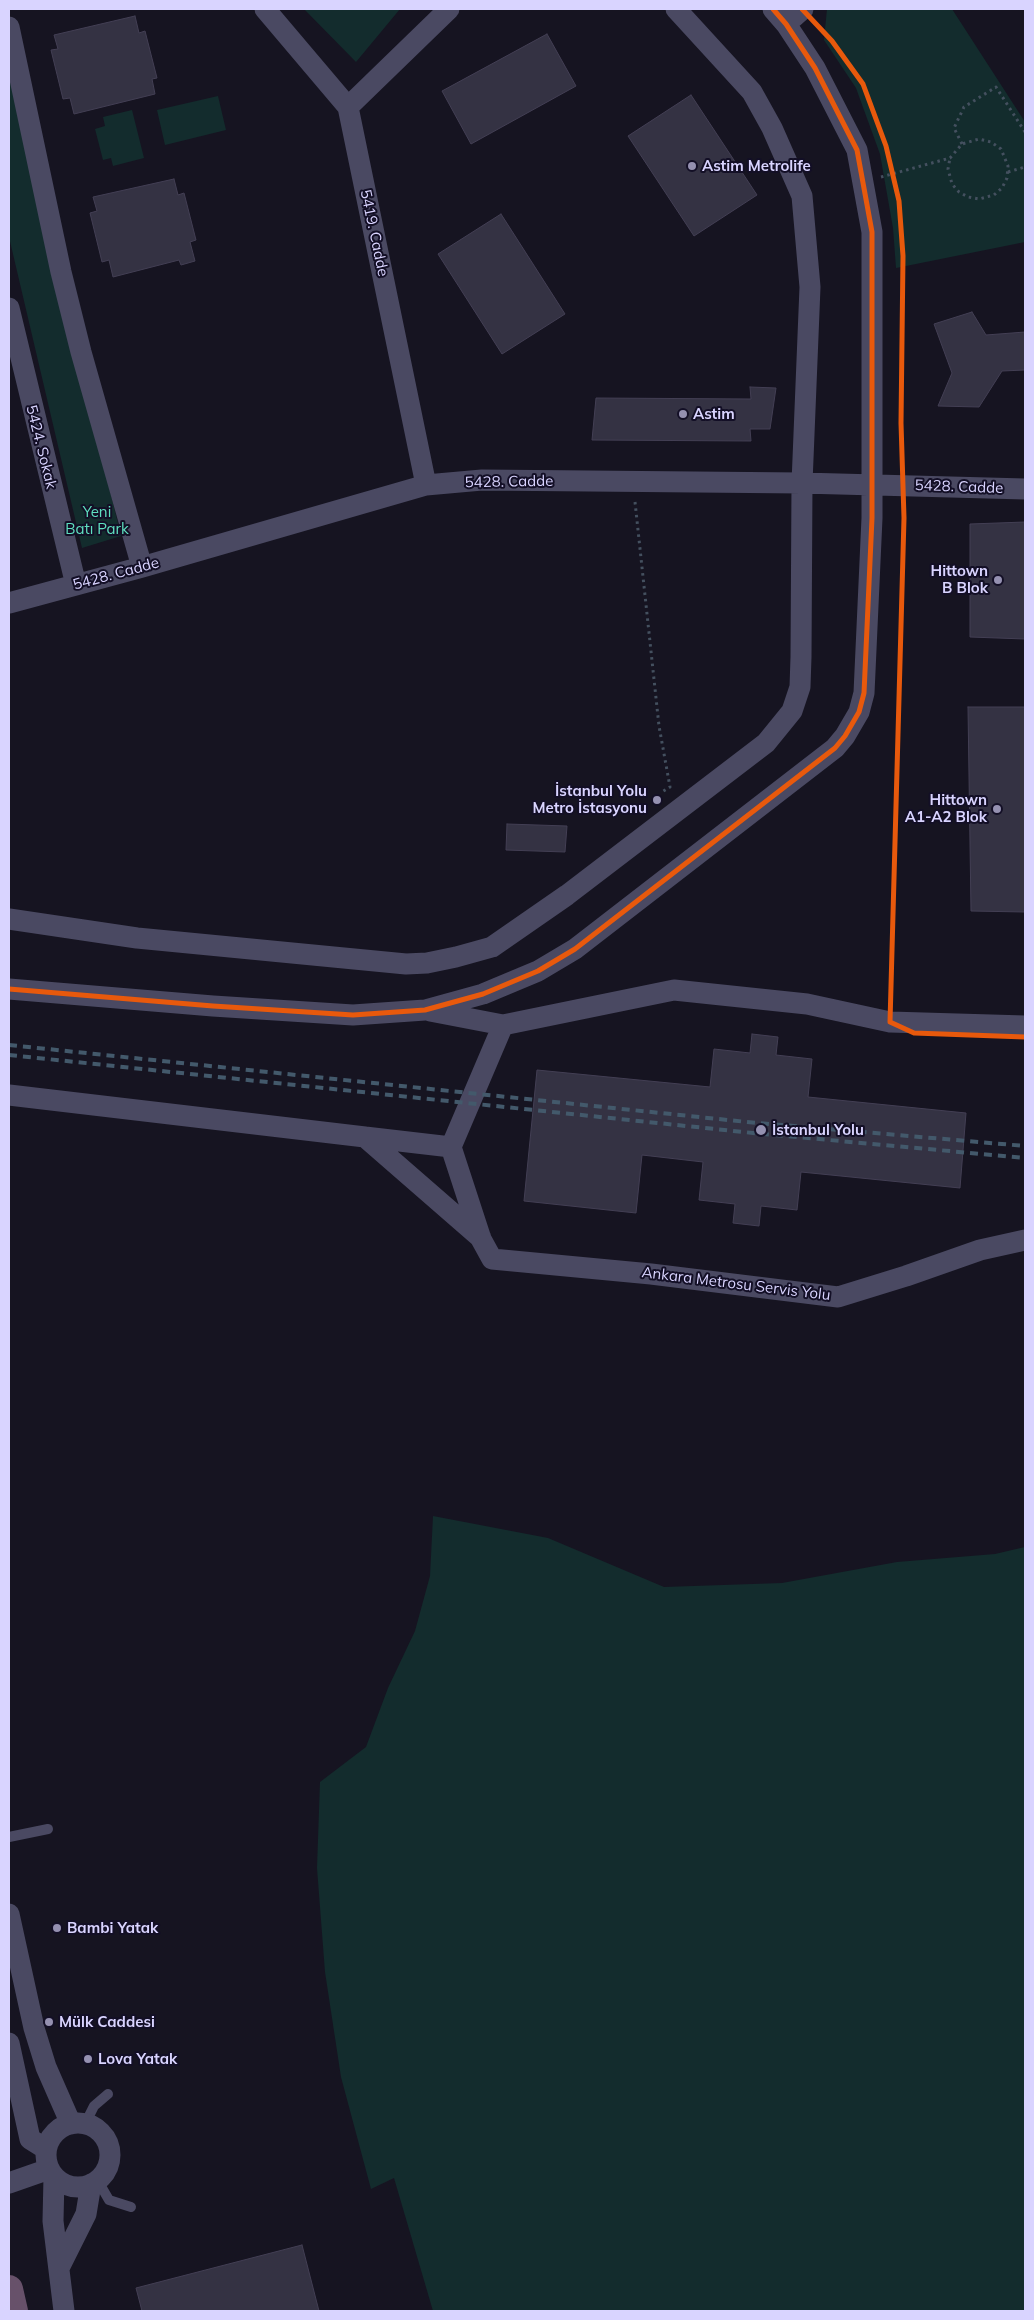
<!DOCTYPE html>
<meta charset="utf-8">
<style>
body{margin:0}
#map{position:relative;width:1034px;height:2320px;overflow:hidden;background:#161421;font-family:Mulish,sans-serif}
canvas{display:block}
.frame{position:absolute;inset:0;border:10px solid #d9d4ff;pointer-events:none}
</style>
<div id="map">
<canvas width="1034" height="2320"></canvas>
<div class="frame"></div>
</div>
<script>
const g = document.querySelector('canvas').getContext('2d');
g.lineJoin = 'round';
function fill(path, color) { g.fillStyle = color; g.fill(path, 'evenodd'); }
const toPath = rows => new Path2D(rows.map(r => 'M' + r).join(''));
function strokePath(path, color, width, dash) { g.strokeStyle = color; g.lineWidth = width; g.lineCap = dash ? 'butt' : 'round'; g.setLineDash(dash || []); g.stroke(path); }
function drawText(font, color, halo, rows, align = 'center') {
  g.font = font + ' Mulish,sans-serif'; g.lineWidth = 4; g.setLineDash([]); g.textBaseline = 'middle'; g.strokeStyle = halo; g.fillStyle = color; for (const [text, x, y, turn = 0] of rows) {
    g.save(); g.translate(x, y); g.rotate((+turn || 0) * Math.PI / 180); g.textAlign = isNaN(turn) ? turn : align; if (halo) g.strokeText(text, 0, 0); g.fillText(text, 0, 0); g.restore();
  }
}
fill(toPath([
 [304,9,400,9,356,62],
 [827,9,952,9,1025,122,1025,242,896,268,893,228,880,154,856,88,824,40],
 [9,74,121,536,82,548,9,237],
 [218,96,226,130,165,145,157,110],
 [132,110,144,158,113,166,111,158,103,160,95,129,105,126,103,117],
 [433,1516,548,1538,664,1587,782,1583,897,1562,995,1554,1025,1547,1025,2311,433,2311,394,2178,371,2189,341,2077,325,1972,317,1868,320,1782,366,1747,388,1688,415,1631,430,1576]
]), '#132c2d');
const building = toPath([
 [135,16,139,33,145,31,157,78,152,79,155,94,74,114,70,98,63,99,51,50,58,49,54,35,135,16],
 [547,34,576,86,471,144,442,91,547,34],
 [691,95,757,195,694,236,628,136,691,95],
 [174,179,178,195,184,193,196,240,190,242,195,261,181,265,179,260,113,277,109,260,102,262,90,213,97,211,93,197,174,179],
 [501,214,565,314,502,354,438,254,501,214],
 [972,312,986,335,1025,332,1025,370,1002,371,979,407,938,406,952,373,934,324,972,312],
 [750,387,776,388,770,429,750,429,751,441,592,440,596,398,751,399,750,387],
 [1025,522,1025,639,970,637,970,524,1025,522],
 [968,707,1025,707,1025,912,971,911,968,707],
 [507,824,567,826,565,852,506,850,507,824],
 [752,1034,778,1037,776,1055,812,1059,808,1097,966,1113,960,1188,801,1172,797,1210,761,1206,759,1226,733,1223,735,1204,699,1200,703,1162,642,1155,636,1213,524,1201,537,1070,710,1087,714,1049,750,1053,752,1034],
 [302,2245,319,2311,142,2311,136,2288,302,2245]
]);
fill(building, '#343243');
strokePath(building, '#433f54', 1);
strokePath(toPath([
 [962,144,954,128,964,107,996,87,1025,132],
 [1008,172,1025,167],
 [881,177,950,158,962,144,979,139,991,142,1001,149,1008,166,1007,178,1002,188,994,195,979,199,968,197,959,192,952,184,948,169,950,158],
 [635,502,659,726,670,787,662,792]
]), '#44505f', 3, [2.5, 4]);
strokePath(toPath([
 [9,1837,48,1829],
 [85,2124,94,2106,108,2094],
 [98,2181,109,2200,131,2207]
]), '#4a4962', 10);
strokePath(toPath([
 [265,9,348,107,426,485],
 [786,24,803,9],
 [9,27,61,272,81,352,142,567],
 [348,107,449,9],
 [9,308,76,585],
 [9,603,142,567,426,485,482,480,802,483,1025,489],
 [9,919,137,938,406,964,427,963,456,957,492,947,567,895,766,743,792,711,800,687,801,657,802,483,810,287,802,196,772,128,752,92,676,9],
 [9,989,213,1006,353,1015,425,1010,483,994,538,971,575,949,835,748,845,736,859,712,864,693,872,518,872,232,857,150,815,68,786,24,773,9],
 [430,1011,503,1025,674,990,807,1004,890,1022,1025,1026],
 [9,1095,365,1137,481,1238],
 [365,1137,451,1147,503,1025],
 [451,1147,481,1239,492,1259,651,1274,838,1297,906,1276,980,1250,1025,1240],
 [9,1914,34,2028,46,2067,71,2124],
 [9,2043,30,2139,46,2149],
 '46 2155a32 32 0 1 1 64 0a32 32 0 1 1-64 0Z',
 [54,2177,53,2221,64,2311],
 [9,2183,49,2169],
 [59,2268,86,2214,91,2184]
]), '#4a4962', 21);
strokePath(toPath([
 [9,2289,14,2311]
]), '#67516a', 28);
strokePath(toPath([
 [9,1045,747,1122,1025,1146],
 [9,1055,753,1133,1025,1158]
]), '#43596b', 4, [8, 6]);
strokePath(toPath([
 [802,9,832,41,863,84,886,146,899,201,903,256,901,423,904,518,890,1022,914,1033,1025,1037],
 [9,989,213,1006,353,1015,425,1010,483,994,538,971,575,949,835,748,845,736,859,712,864,693,872,518,872,232,857,150,815,68,786,24,773,9]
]), '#e8590c', 5);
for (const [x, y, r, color] of [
 [692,166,5,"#9591b1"],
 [683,414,5,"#9591b1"],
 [998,580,5,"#9591b1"],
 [657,800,5,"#9591b1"],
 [997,809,5,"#9591b1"],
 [761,1130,6,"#9591b1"],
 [57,1928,5,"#9591b1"],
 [49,2022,5,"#9591b1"],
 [88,2059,5,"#9591b1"]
]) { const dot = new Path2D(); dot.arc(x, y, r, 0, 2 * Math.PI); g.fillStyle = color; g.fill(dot); strokePath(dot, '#130f26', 2); }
drawText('bold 15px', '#d9d4ff', '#130f26', [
 ["Astim Metrolife",702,166],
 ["Astim",693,414],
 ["Hittown",988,571,"right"],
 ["B Blok",988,588,"right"],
 ["İstanbul Yolu",647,791,"right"],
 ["Metro İstasyonu",647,808,"right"],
 ["Hittown",987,800,"right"],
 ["A1-A2 Blok",987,817,"right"],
 ["İstanbul Yolu",772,1130],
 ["Bambi Yatak",67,1928],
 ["Mülk Caddesi",59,2022],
 ["Lova Yatak",98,2059]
], 'left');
drawText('15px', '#d9d4ff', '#130f26', [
 ["5419. Cadde",374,233,78],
 ["5424. Sokak",41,447,76],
 ["5428. Cadde",509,482,-1],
 ["5428. Cadde",959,487,2],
 ["5428. Cadde",116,574,-15],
 ["Ankara Metrosu Servis Yolu",736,1284,7]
]);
drawText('15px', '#5fe0c0', '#130f26', [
 ["Yeni",97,512],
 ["Batı Park",97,529]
]);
</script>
